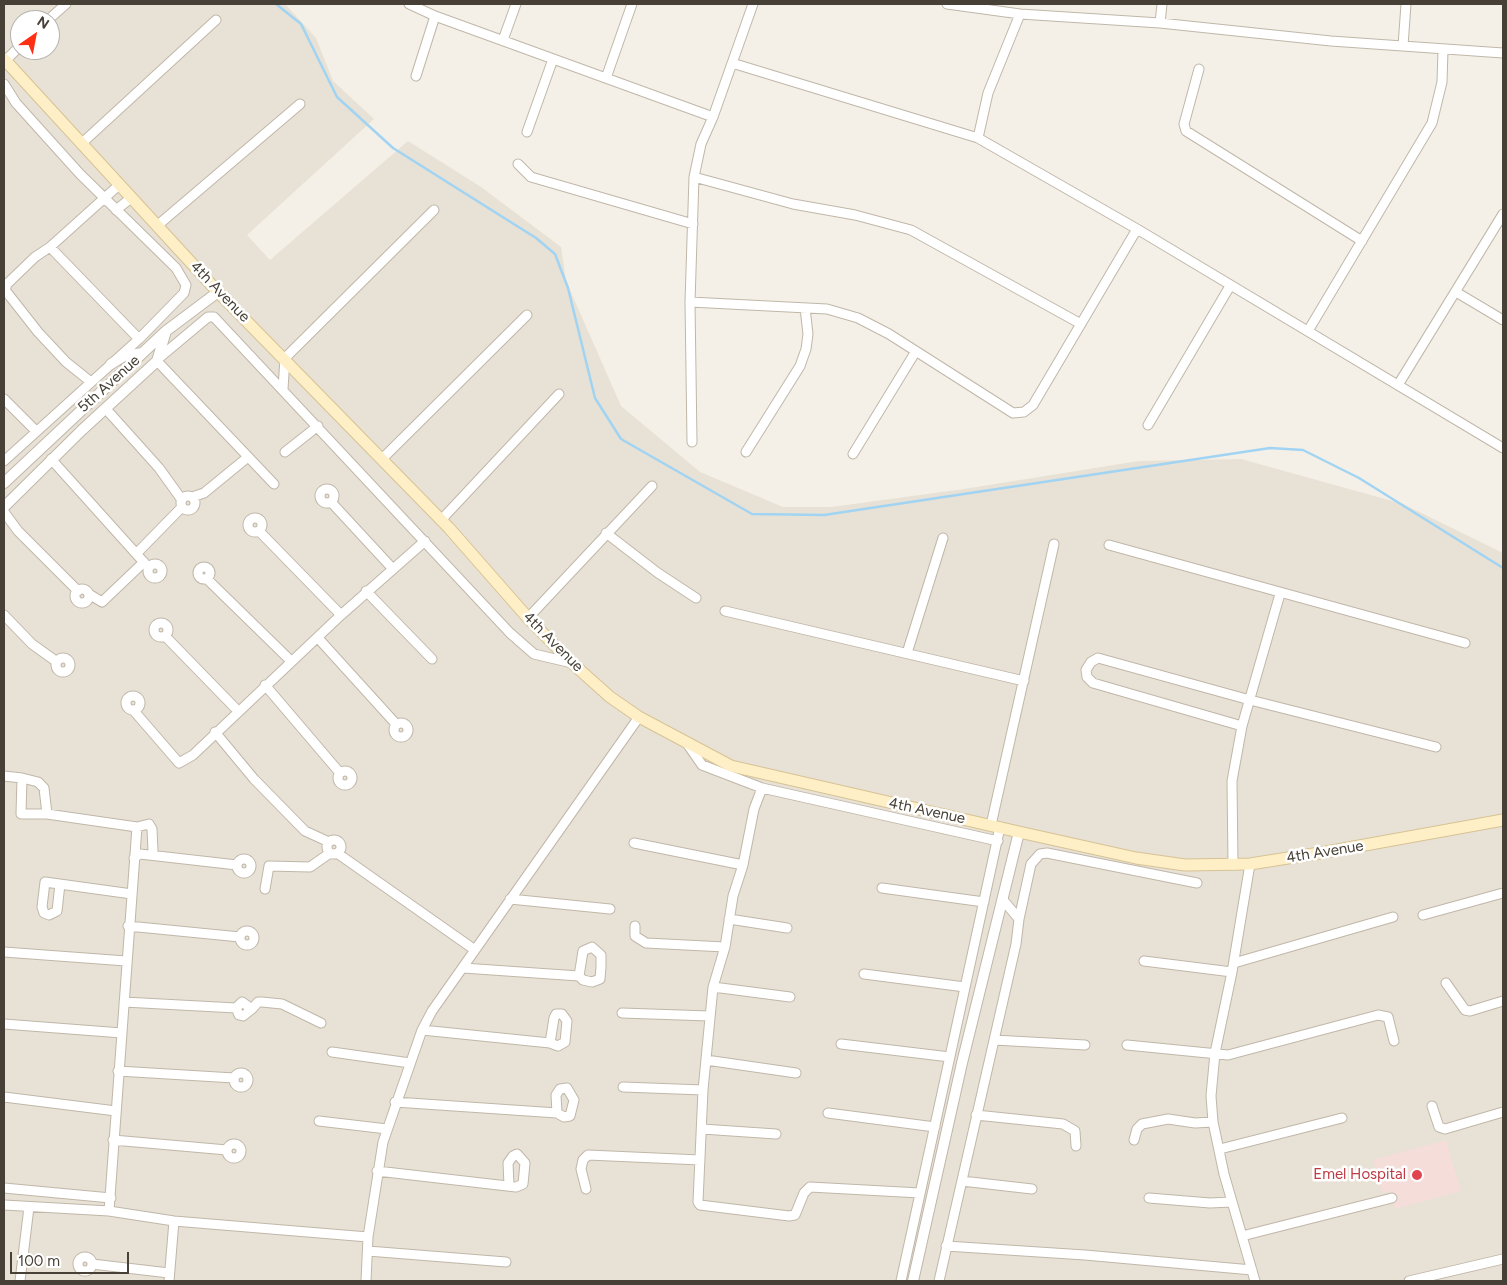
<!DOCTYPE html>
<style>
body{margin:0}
#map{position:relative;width:1507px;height:1285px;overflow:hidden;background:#f4f0e7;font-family:Figtree,sans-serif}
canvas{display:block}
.frame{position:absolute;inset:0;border:5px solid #474036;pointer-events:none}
.north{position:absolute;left:10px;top:10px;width:50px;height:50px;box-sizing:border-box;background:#fff;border:1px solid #b5b3af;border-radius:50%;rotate:33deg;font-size:14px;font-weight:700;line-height:20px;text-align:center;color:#474036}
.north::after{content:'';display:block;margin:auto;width:18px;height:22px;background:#ff2f13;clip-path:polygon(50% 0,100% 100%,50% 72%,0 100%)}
.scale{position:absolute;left:10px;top:1252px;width:119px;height:22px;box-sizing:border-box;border:2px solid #474036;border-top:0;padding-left:6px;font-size:15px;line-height:18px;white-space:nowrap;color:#474036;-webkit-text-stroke:4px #fff;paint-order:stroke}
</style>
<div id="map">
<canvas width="1507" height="1285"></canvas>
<div class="frame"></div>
<div class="north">N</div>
<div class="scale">100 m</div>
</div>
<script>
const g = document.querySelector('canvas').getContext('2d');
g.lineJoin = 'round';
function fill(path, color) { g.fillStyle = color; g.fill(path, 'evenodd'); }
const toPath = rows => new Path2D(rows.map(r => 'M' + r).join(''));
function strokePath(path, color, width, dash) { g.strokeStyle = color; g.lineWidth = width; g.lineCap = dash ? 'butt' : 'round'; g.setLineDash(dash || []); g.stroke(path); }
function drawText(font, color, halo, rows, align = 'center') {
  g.font = font + ' Figtree,sans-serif'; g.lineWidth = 5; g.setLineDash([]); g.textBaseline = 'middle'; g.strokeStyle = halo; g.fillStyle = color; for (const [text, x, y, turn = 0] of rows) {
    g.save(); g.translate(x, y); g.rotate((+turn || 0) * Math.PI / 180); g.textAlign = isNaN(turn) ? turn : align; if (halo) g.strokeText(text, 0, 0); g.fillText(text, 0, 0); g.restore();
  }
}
fill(toPath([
 [4,4,286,5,316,38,333,81,374,119,247,235,270,260,408,141,481,187,561,247,566,281,621,406,700,472,783,507,831,507,964,489,1139,461,1241,459,1403,504,1503,553,1503,1281,4,1281],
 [20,20,50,20,50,50,20,50]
]), '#e8e1d5');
fill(toPath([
 [1446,1140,1461,1191,1395,1209,1390,1191,1382,1193,1373,1160]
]), '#f5ddda');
strokePath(toPath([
 [276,4,301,24,337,97,393,148,536,238,555,254,568,288,595,398,621,439,752,514,824,515,1270,448,1303,450,1359,478,1503,568]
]), '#a1d4f3', 2.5);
const minor = toPath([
 [409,4,435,16,713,117],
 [947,4,1020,14,1160,23,1331,41,1503,53],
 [48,20,66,4],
 [1160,23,1162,4],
 [503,40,516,4],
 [1403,46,1406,4],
 [5,61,20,46],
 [732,63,978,138,1137,229,1503,448],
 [1199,69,1184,124,1186,131,1362,241],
 [416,76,435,16],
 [606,78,632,4],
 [4,84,16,103,80,174,176,268,186,285,184,293,139,339,4,461],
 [527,132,553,59],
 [978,138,988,93,1020,14],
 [81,144,216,20],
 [518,164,531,177,693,224],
 [694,177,793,204,855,215,911,230,1081,324],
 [116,210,131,198],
 [158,225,300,104],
 [50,247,139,339],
 [1456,292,1503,320],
 [690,302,827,309,858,318,889,334,1013,413,1024,412,1033,405,1137,229],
 [1308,331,1432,123,1442,82,1443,50],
 [159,358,208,317,214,317,510,633,534,654,572,663],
 [157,361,274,484],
 [91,382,66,362,38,332,5,290,7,284,35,257,50,247,119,185],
 [1398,385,1503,214],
 [283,389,285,358,434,210],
 [4,399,36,431],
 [106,409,159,468,182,500],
 [1148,425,1230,286],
 [692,442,690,302,694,177,701,144,713,117,753,4],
 [285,452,318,426],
 [746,452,800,366,806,349,808,334,805,308],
 [853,454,916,351],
 [51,459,149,568],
 [382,459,527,315],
 '320 496a7 7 0 1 1 14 0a7 7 0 1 1-14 0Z',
 '181 503a7 7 0 1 1 14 0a7 7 0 1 1-14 0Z',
 [192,497,204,493,248,457],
 [331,502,392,568],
 [4,512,18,531,78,591],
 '248 525a7 7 0 1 1 14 0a7 7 0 1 1-14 0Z',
 [442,519,559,394],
 [259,531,341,615],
 [606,533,658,573,696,598],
 [1109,545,1465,643],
 [137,553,182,507],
 '148 571a7 7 0 1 1 14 0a7 7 0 1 1-14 0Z',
 '198 573a6 6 0 1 1 12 0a6 6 0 1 1-12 0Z',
 [207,579,291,661],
 '75 596a7 7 0 1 1 14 0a7 7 0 1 1-14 0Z',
 [366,591,432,659],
 [89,594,102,602,144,562],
 [725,611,1024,681],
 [4,615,32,644,57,662],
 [528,618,652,486],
 '154 630a7 7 0 1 1 14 0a7 7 0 1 1-14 0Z',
 [165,636,238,711],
 [318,638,396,724],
 [907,653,943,538],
 '56 665a7 7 0 1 1 14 0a7 7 0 1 1-14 0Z',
 [265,685,340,773],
 '126 703a7 7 0 1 1 14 0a7 7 0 1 1-14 0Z',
 [134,711,179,763,193,755,341,615,425,541],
 '394 730a7 7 0 1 1 14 0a7 7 0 1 1-14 0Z',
 [1242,726,1093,683,1087,677,1086,670,1091,662,1098,658,1250,700,1436,747],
 [215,732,254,779,305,831,329,842],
 [686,742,702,765,762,788,998,841],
 '338 778a7 7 0 1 1 14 0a7 7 0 1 1-14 0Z',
 [4,776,22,778,38,782,44,788,47,814],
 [22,778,21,814,47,814,137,827,149,824,152,829,153,851,151,855],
 [762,788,754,809,743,865,733,896,725,947,713,987,703,1090,698,1202,700,1205,789,1216,795,1215,804,1193,810,1187,920,1193],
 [991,825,1054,544],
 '327 847a7 7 0 1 1 14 0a7 7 0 1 1-14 0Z',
 [634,843,743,865],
 [337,853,475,950],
 [134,858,140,854,237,865],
 '237 866a7 7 0 1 1 14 0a7 7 0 1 1-14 0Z',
 [1250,864,1232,972,1215,1053,1211,1096,1213,1122,1224,1174,1255,1281],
 [1233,865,1232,781,1242,726,1280,594],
 [60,884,57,911,49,915,44,913,42,907,45,882,132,894],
 [882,888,984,902],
 [265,889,269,866,310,867,330,853],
 [510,899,610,909],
 [1003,900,1019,919],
 [1423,915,1503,893],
 [729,919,787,928],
 [128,926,240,937],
 [635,926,635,936,646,943,725,947],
 '240 938a7 7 0 1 1 14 0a7 7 0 1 1-14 0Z',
 [4,952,126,961],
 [1144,961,1232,972],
 [1234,963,1393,917],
 [463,968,579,976,583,980,592,982,600,979,601,967,601,955,592,947,583,951,579,976],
 [864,974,965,987],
 [1446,983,1465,1010,1470,1011,1503,1001],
 [713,987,790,997],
 [124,1002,236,1008],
 [242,1002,252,1009,243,1016,239,1015,236,1008,242,1002],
 [252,1009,258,1002,262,1002,282,1004,321,1023],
 [622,1013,709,1016],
 [4,1024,122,1033],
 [422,1030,550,1043,558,1046,565,1042,567,1021,562,1014,556,1014,554,1018,550,1043],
 [994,1040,1085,1045],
 [841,1044,950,1057],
 [1127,1045,1228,1055,1378,1015,1388,1017,1394,1041],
 [332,1052,410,1063],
 [706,1060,796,1073],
 [118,1071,234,1078],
 '234 1080a7 7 0 1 1 14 0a7 7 0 1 1-14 0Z',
 [623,1087,703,1090],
 [4,1097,116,1111],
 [395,1102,557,1113,564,1117,570,1116,574,1100,567,1088,560,1089,556,1095,557,1113],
 [1432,1106,1439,1127,1445,1129,1503,1112],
 [828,1113,935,1127],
 [976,1115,1063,1124,1075,1131,1076,1146],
 [319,1121,387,1129],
 [702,1129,776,1134],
 [113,1140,227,1150],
 [1134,1140,1137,1129,1142,1124,1168,1119,1195,1123,1213,1122],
 '227 1151a7 7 0 1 1 14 0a7 7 0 1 1-14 0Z',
 [1220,1149,1342,1118],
 [377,1171,516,1187,523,1184,525,1163,517,1154,513,1156,508,1163,509,1185],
 [962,1181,1032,1189],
 [4,1188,111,1198],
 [586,1189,581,1169,583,1160,588,1155,700,1160],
 [1149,1198,1210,1203,1231,1202],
 [4,1205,109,1211,174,1221,368,1237],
 [109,1211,137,827],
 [1242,1236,1392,1198],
 [946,1246,1085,1255,1252,1270],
 [368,1251,506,1262],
 '78 1264a7 7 0 1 1 14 0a7 7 0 1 1-14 0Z',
 [92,1264,169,1273],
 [20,1281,29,1207],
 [169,1281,174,1221],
 [366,1281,368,1237,383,1142,422,1030,432,1011,639,717],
 [901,1281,1000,827],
 [939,1281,1016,944,1019,919,1031,864,1040,854,1047,853,1197,883],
 [1409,1281,1503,1259]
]);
const tertiary = toPath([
 [111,364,124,356,142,353],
 [4,483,166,331,218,292],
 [4,507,82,430,157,361,166,331],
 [913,1281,962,1063,1019,832]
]);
const secondary = toPath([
 [4,59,218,292,449,528,528,618,572,663,610,697,639,717,731,766,1019,832,1136,858,1185,865,1250,864,1326,852,1503,820]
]);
strokePath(minor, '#c0b7a9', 11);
strokePath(tertiary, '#c0b7a9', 12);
strokePath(secondary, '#d6c395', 13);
strokePath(minor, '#fff', 9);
strokePath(tertiary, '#fff', 10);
strokePath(secondary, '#ffefc6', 11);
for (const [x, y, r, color] of [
 [1417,1175,6,"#e0444e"]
]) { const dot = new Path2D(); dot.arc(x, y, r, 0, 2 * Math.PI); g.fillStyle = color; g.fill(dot); strokePath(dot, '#fff', 2); }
drawText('15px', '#474036', '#fff', [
 ["4th Avenue",220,292,46],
 ["5th Avenue",109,384,-42],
 ["4th Avenue",553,642,45],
 ["4th Avenue",927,811,12],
 ["4th Avenue",1325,852,-9]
]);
drawText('15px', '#be3a42', '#fff', [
 ["Emel Hospital",1406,1175]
], 'right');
</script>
